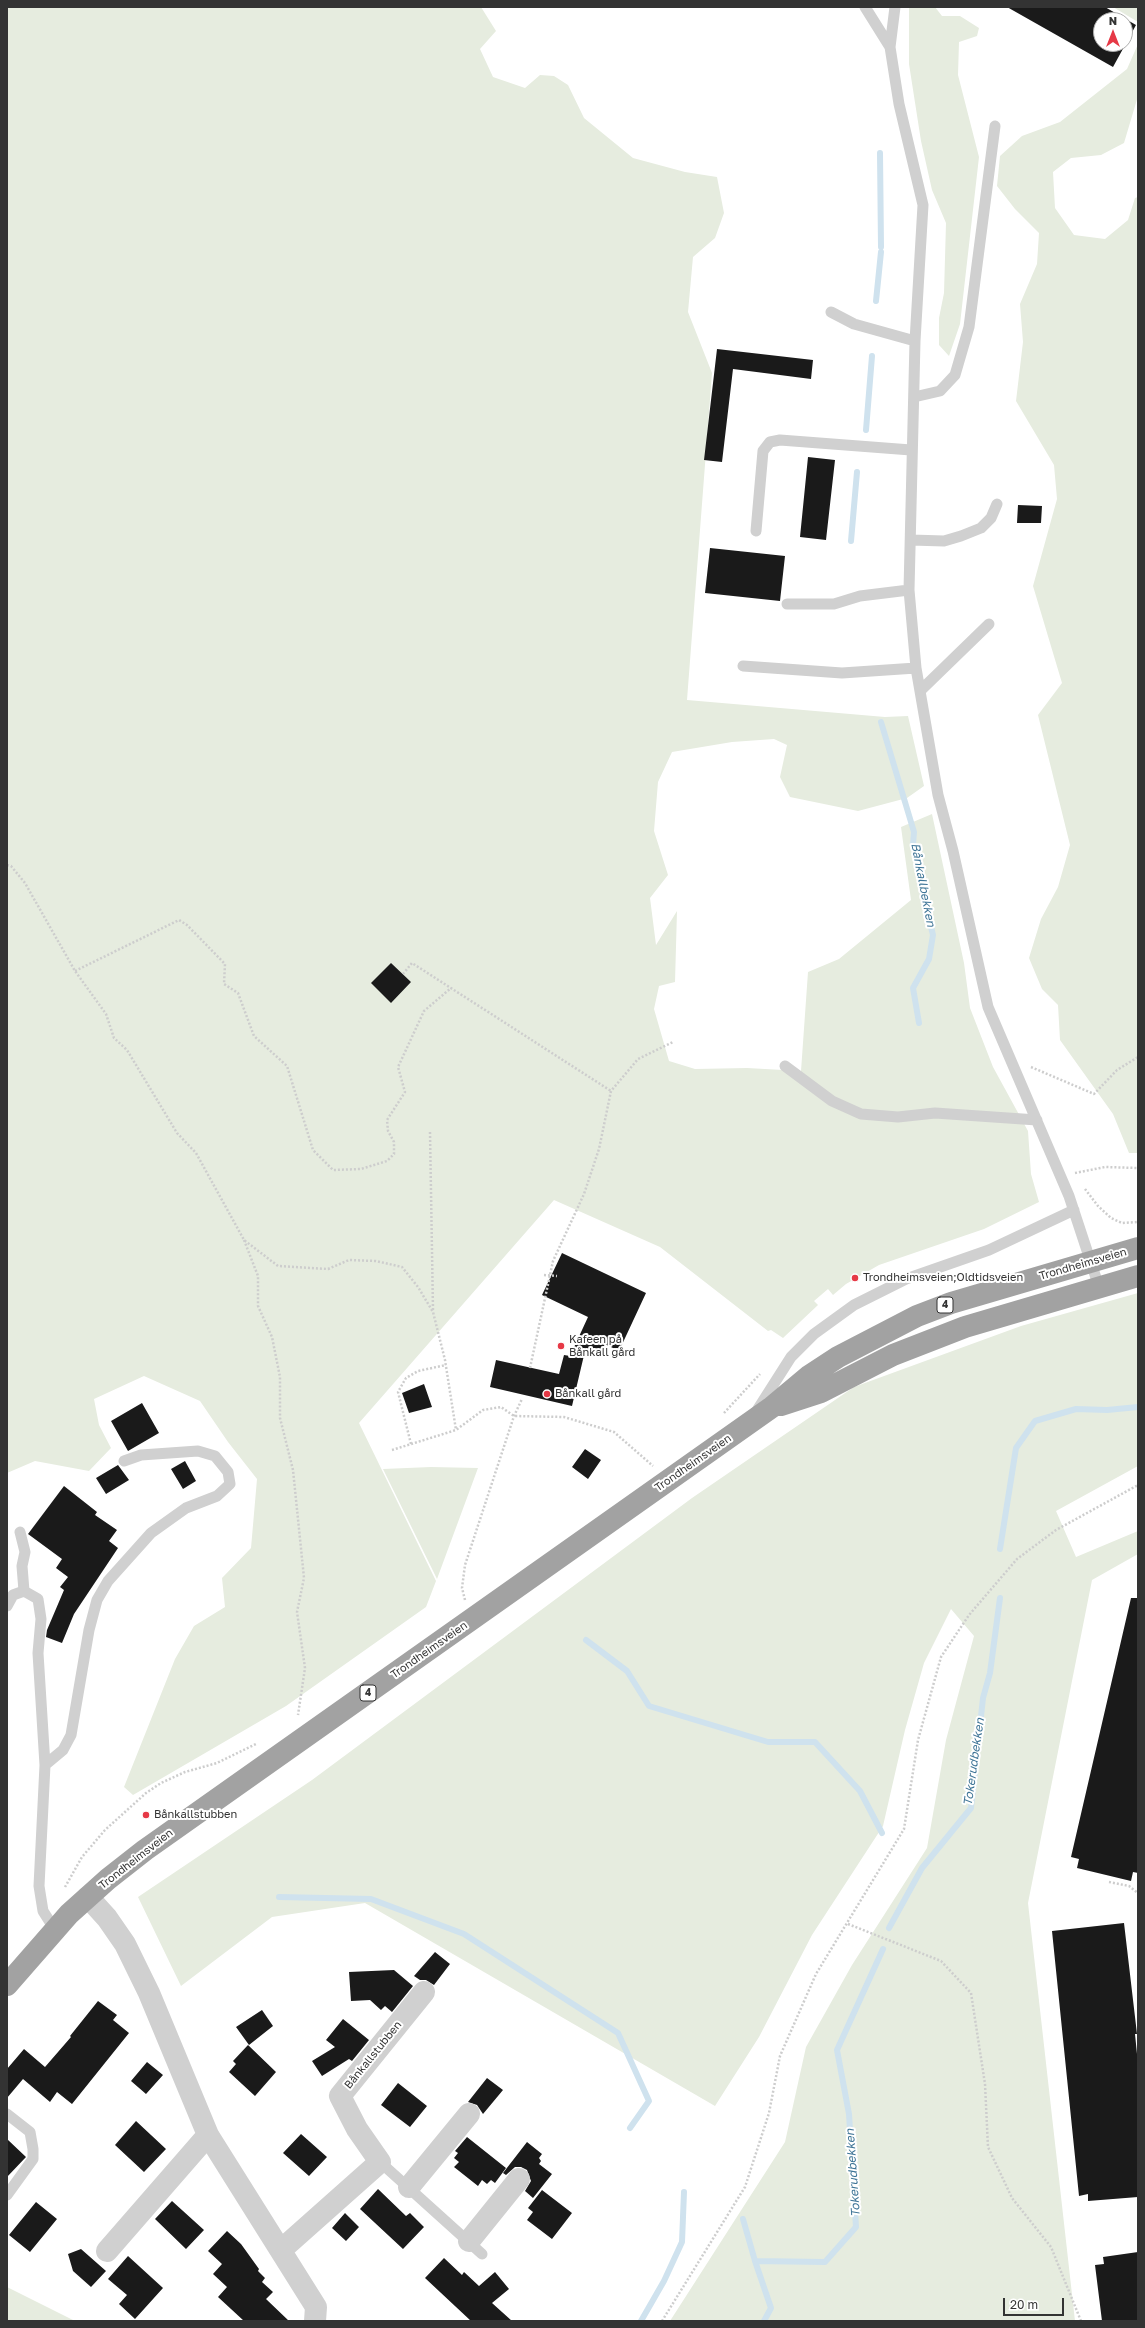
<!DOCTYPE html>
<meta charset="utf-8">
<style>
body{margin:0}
#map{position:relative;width:1145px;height:2328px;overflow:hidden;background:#fff;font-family:"Golos Text",sans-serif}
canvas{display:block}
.frame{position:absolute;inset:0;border:8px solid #333;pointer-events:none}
.north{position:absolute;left:1093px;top:12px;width:40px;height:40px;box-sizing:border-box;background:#fff;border:1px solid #adadad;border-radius:50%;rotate:0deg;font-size:11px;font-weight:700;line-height:16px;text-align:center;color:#333}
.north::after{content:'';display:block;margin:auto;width:14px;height:18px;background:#e63946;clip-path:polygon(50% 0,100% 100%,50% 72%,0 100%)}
.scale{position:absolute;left:1003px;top:2298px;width:61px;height:18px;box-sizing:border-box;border:2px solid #333;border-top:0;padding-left:5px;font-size:12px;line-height:14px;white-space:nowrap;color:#333;-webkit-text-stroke:3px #fff;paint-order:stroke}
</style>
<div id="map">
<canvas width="1145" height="2328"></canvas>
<div class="frame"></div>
<div class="north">N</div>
<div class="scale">20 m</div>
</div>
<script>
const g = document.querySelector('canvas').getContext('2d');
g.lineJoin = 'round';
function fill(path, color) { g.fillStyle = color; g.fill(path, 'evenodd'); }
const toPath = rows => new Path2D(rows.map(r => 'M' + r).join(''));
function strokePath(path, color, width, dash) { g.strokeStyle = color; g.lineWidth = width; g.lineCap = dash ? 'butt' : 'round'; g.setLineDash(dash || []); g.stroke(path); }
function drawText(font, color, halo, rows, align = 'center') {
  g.font = font + ' "Golos Text",sans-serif'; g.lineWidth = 4; g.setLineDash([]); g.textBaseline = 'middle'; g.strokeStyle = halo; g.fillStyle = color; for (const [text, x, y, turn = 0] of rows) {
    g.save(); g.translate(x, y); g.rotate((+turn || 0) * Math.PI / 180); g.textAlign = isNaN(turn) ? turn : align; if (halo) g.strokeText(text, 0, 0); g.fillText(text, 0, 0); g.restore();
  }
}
fill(toPath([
 [7,7,481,7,496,31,480,49,493,77,525,88,540,75,554,76,568,85,584,118,633,158,685,172,717,177,724,213,715,238,693,257,688,312,712,373,687,700,885,717,908,716,924,786,907,798,858,811,790,797,780,777,787,745,774,739,732,742,672,752,658,782,654,831,668,875,650,898,656,945,677,911,675,982,659,986,654,1009,669,1061,695,1069,747,1068,801,1071,808,972,839,959,911,900,901,827,932,814,964,963,970,1008,993,1067,1028,1131,1031,1174,1039,1202,984,1229,879,1265,846,1284,833,1295,828,1289,814,1301,818,1305,783,1338,771,1330,768,1331,660,1247,554,1200,359,1423,436,1581,426,1607,286,1706,133,1795,124,1787,175,1659,194,1626,225,1607,222,1578,251,1548,257,1479,228,1442,200,1401,144,1376,94,1399,99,1425,111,1448,89,1471,35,1461,7,1473],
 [909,7,935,7,942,16,960,16,979,28,977,36,959,42,958,75,979,157,960,324,949,356,939,345,939,318,944,293,946,223,932,190,921,141,909,64],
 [1113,7,1138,7,1138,22],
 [1138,44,1138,96,1124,143,1101,155,1071,158,1053,172,1055,208,1074,235,1105,239,1128,220,1135,198,1138,197,1138,1153,1129,1153,1113,1114,1060,1040,1058,1005,1042,989,1029,958,1041,919,1058,887,1070,845,1038,715,1062,683,1033,586,1057,499,1054,465,1016,401,1023,342,1020,304,1037,264,1039,233,1015,209,997,186,1000,156,1022,136,1060,122,1127,69],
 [1138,1293,1138,1466,1056,1511,1076,1557,1138,1531,1138,1554,1092,1580,1028,1903,1075,2321,670,2321,785,2142,806,2047,852,1965,927,1848,946,1740,974,1636,951,1609,924,1663,905,1730,883,1826,812,1935,759,2037,715,2106,365,1903,272,1917,181,1986,138,1897,312,1780,692,1498,854,1387,1021,1326],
 [431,1467,478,1468,437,1579,383,1469],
 [7,2287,75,2321,7,2321]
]), '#e6ecdf');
strokePath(toPath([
 [880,153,881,247],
 [876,301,881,252],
 [866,430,872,356],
 [851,541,857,472],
 [881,722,914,832,913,845,922,874,920,882,933,935,929,959,913,988,919,1023],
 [1000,1549,1016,1448,1035,1421,1076,1409,1107,1410,1138,1407],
 [586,1640,627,1671,649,1706,768,1742,815,1742,860,1791,882,1833],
 [279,1897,371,1899,464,1934,618,2033,649,2101,630,2128],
 [889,1928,922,1868,971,1808,983,1698,990,1673,1000,1598],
 [743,2219,755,2261],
 [641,2321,664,2281,682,2242,684,2192],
 [764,2321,771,2308,755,2261,825,2262,856,2227,849,2114,837,2050,883,1949]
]), '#cfe2ee', 6);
fill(toPath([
 [1007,7,1105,7,1136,25,1113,67],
 [1101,20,1125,20,1125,44,1101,44],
 [717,349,813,360,811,379,733,369,722,462,704,460],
 [808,457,835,460,826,540,800,537],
 [1018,505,1042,506,1041,523,1017,523],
 [710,548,785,556,780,601,705,593],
 [391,963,411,982,391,1003,371,983],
 [562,1253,646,1293,619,1351,605,1344,598,1357,585,1351,572,1406,490,1387,496,1360,559,1374,564,1355,570,1356,588,1317,542,1295],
 [424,1384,432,1407,409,1413,402,1393],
 [142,1403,159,1433,128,1451,111,1421],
 [585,1449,601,1460,588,1479,572,1467],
 [185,1461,196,1481,183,1489,171,1469],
 [118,1465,129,1480,106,1494,96,1478],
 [64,1486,97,1512,95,1515,117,1530,109,1541,118,1548,74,1614,62,1643,46,1637,47,1630,64,1590,60,1587,68,1577,56,1568,62,1559,28,1534],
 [1131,1598,1138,1598,1138,1873,1133,1872,1131,1881,1077,1868,1079,1859,1071,1857],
 [1124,1923,1137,2034,1135,2034,1138,2064,1138,2197,1088,2201,1088,2194,1079,2196,1052,1931],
 [435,1952,450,1964,434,1985,426,1980,420,1980,414,1976],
 [394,1970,413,1986,392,2012,385,2006,381,2010,370,2000,351,2001,349,1972],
 [98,2001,117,2015,113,2020,129,2033,72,2104,57,2092,50,2102,23,2079,7,2098,7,2069,24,2049,45,2067,71,2037,70,2036],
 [262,2010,273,2026,249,2045,236,2027],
 [343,2019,369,2040,352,2061,349,2059,322,2076,312,2061,335,2047,326,2040],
 [248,2045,276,2072,255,2096,229,2072,236,2064,233,2061],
 [147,2062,163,2075,146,2094,131,2081],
 [487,2078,503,2090,483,2114,477,2105,468,2102],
 [398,2083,427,2106,410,2127,381,2105],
 [136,2121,166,2149,144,2172,115,2145],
 [301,2134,327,2157,309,2176,283,2153],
 [467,2137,506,2168,495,2183,491,2180,487,2184,482,2180,478,2186,454,2167,459,2162,454,2158,458,2153,455,2151],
 [7,2139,26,2157,7,2177],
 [527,2142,542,2154,539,2158,541,2161,539,2164,552,2174,533,2198,525,2191,531,2181,527,2170,521,2167,515,2167,506,2175,503,2173],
 [378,2189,406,2216,410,2213,424,2227,403,2249,360,2209],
 [542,2190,572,2213,552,2239,527,2220,533,2212,528,2208],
 [172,2201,204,2230,186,2249,155,2219],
 [36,2202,57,2219,30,2252,9,2235],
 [345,2213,359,2227,346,2241,332,2228],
 [227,2231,241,2244,259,2269,258,2271,265,2278,262,2282,273,2292,266,2299,289,2321,244,2321,218,2297,227,2287,213,2274,222,2264,208,2251],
 [81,2249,106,2271,91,2287,73,2271,68,2254],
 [1138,2252,1138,2321,1102,2321,1095,2265,1104,2264,1103,2257],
 [128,2256,163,2288,135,2319,119,2304,127,2295,108,2279],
 [444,2258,462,2275,464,2272,479,2286,495,2272,509,2289,492,2303,512,2321,471,2321,425,2278]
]), '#1a1a1a');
strokePath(toPath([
 [7,865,11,866,25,883,75,971,106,1014,114,1038,127,1050,177,1133,196,1153,244,1240,278,1266,328,1269,349,1260,376,1261,402,1267,418,1287,433,1312,445,1360,456,1430],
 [75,971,179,920,187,925,225,964,224,984,238,993,254,1036,287,1066,313,1150,333,1170,361,1169,387,1161,394,1154,394,1142,388,1131,387,1120,405,1092,398,1067,424,1011,451,988],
 [403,974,412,963,611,1091],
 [1031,1067,1094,1094,1117,1070,1138,1057],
 [430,1132,433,1311],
 [1075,1173,1105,1167,1138,1168],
 [1085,1189,1098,1206,1111,1218,1122,1223,1138,1222],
 [244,1240,258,1276,258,1306,272,1337,280,1377,280,1418,293,1470,304,1578,297,1612,305,1668,298,1715],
 [530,1368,553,1261,584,1194,599,1149,611,1091,638,1059,673,1042],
 [724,1413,760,1374],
 [411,1444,398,1392,406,1378,418,1371,446,1365],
 [392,1450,456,1430,483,1410,501,1407,514,1416,564,1417,614,1432,653,1466],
 [465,1600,462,1588,465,1565,514,1416,522,1399],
 [1109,1882,1129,1886,1138,1893],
 [65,1887,82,1857,105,1830,146,1793,161,1783,185,1772,217,1763,256,1744],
 [848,1924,941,1961,971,1993,985,2084,988,2147,1012,2198,1051,2247,1081,2321],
 [662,2321,745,2187,769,2113,780,2056,816,1974,904,1829,918,1740,941,1657,969,1615,1017,1559,1056,1530,1138,1485]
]), '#cdcdcd', 2.5, [2, 2]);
strokePath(toPath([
 [865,7,890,47],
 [895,7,890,47,899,104,923,205,915,341,909,590,916,668,938,795,953,851,988,1007,1069,1196,1099,1287],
 [831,312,854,324,915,341],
 [914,397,940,391,955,375,969,327,995,126],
 [756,531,763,451,770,442,780,440,911,450],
 [911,540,944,541,961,536,981,528,991,518,997,504],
 [787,604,834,604,860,596,909,590],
 [743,666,842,673,916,668],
 [920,691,989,624],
 [785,1066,832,1101,861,1114,898,1117,935,1113,1037,1120],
 [756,1412,791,1357,814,1334,854,1305,906,1279,989,1250,1074,1210],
 [20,1532,25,1552,22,1566,24,1591],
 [7,1606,13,1595,24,1591,38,1599,41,1619,38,1653,45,1765,39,1886,43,1911,55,1930],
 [45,1765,63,1750,71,1735,89,1630,97,1600,108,1581,151,1533,186,1508,217,1496,230,1484,228,1472,215,1456,198,1451,141,1455,124,1461],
 [7,2114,30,2132,33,2149,33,2159,7,2195],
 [380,2162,482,2254]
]), '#d0d0d0', 11);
strokePath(toPath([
 [88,1897,107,1918,125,1944,149,1993,208,2135,316,2307,315,2321],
 [409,2187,469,2114],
 [469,2241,519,2179],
 [281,2250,380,2162,357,2129,340,2096,424,1992],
 [107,2251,208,2135]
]), '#d0d0d0', 22);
strokePath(toPath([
 [781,1405,821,1392,893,1355,965,1327,1138,1276],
 [7,1985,69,1914,108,1879,145,1850,772,1407,809,1376,838,1357,917,1316,951,1303,1138,1248]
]), '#a2a2a2', 22);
strokePath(toPath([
 [544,1275,557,1276]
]), '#cdcdcd', 2.5, [2, 2]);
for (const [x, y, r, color] of [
 [855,1278,4,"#e63946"],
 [561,1346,4,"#e63946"],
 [547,1394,4,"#e63946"],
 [146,1815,4,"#e63946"]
]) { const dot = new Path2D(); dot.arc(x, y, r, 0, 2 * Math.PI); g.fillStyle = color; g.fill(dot); strokePath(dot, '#fff', 1.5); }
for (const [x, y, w] of [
 [945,1305,16],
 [368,1693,16]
]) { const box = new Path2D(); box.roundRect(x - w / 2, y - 8, w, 16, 3); g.fillStyle = '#fff'; g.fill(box); strokePath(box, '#333', 1); }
drawText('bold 10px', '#333', null, [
 ["4",945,1305],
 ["4",368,1693]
]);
drawText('11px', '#333', '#fff', [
 ["Trondheimsveien",1083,1264,-16],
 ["Trondheimsveien",693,1463,-35],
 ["Trondheimsveien",429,1650,-35],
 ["Trondheimsveien",136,1859,-38],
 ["Bånkallstubben",373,2055,-51]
]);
drawText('11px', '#333', '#fff', [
 ["Trondheimsveien;Oldtidsveien",863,1278],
 ["Kafeen på",569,1340],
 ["Bånkall gård",569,1353],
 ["Bånkall gård",555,1394],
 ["Bånkallstubben",154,1815]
], 'left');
drawText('italic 12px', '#3f7597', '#fff', [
 ["Bånkallbekken",923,885,79],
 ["Tokerudbekken",974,1762,-82],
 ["Tokerudbekken",853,2173,-94]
]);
</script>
